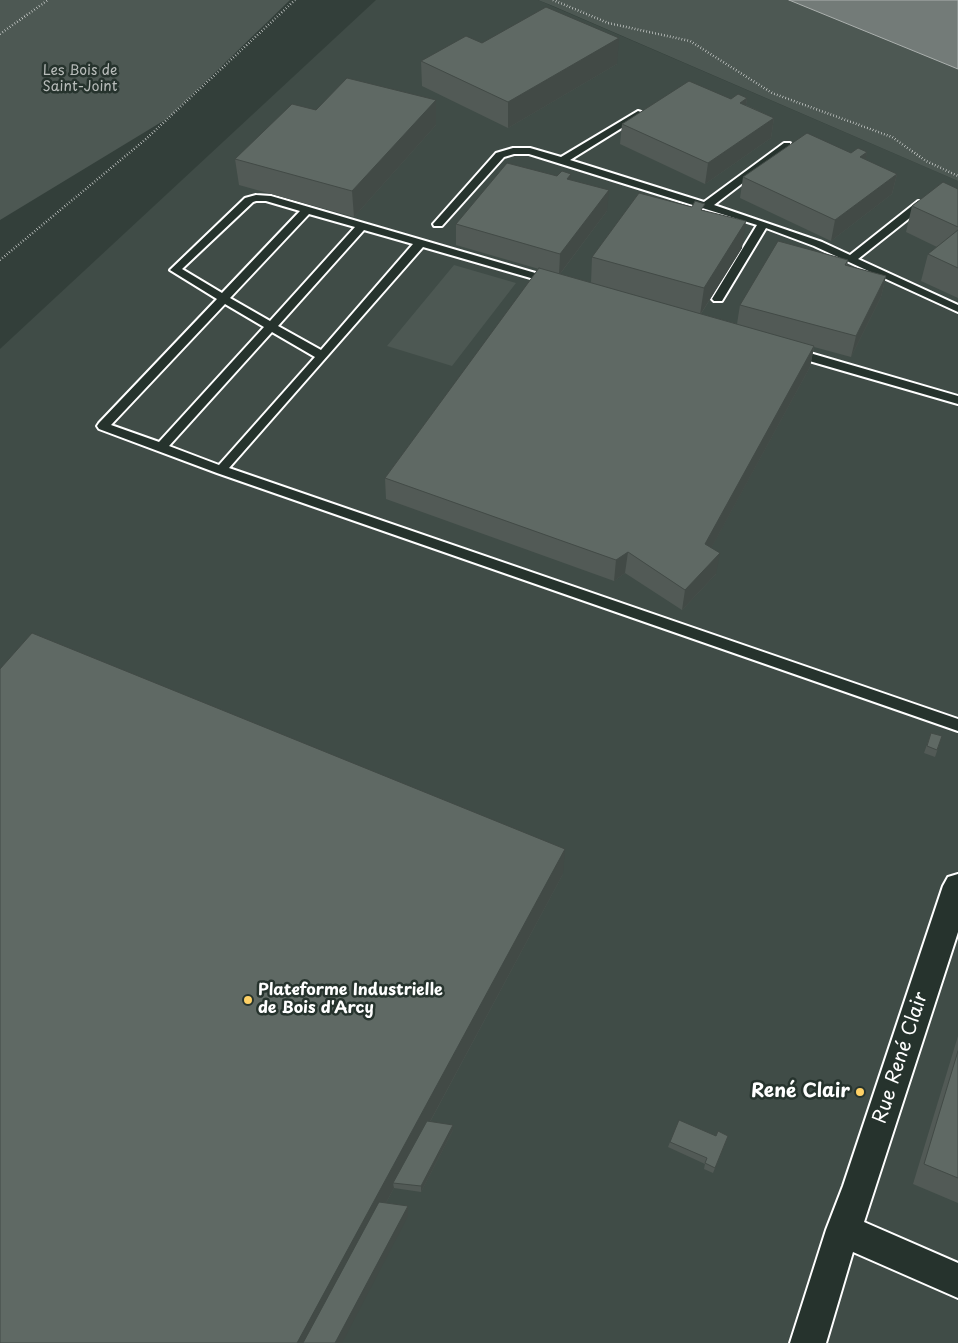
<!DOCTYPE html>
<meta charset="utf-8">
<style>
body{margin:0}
canvas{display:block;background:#333f3a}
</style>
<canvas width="958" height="1343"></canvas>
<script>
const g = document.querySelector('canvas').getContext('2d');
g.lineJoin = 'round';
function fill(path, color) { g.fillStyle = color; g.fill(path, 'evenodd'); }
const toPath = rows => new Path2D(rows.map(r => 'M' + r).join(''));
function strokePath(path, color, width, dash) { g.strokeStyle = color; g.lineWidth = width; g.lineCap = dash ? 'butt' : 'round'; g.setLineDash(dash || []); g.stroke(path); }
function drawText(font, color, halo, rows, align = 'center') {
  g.font = font + ' "Playpen Sans",sans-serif'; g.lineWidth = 5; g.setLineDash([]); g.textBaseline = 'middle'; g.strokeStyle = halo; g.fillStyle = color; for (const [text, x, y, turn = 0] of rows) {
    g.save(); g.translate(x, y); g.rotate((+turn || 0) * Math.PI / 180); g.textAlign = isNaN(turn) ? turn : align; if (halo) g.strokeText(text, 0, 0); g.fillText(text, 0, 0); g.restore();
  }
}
fill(toPath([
 [376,0,538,0,958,181,958,1343,0,1343,0,349]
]), '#404c47');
fill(toPath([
 [0,0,290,0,168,118,0,220],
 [538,0,958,0,958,181,553,6],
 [454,265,516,283,452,366,387,346]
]), '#4d5853');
const water = toPath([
 [789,0,958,0,958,69,789,0]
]);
fill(water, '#737b78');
strokePath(water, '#abb0ae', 1);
const service = toPath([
 [638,111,641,112,641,116,570,160,704,202,784,143,790,143,790,147,714,205,822,242,850,255,918,201,926,201,927,203,926,205,858,259,958,305,958,312,814,246,766,228,722,301,714,301,712,299,757,225,529,154,514,154,504,157,442,226,434,226,433,224,496,153,513,148,530,148,561,157,638,111],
 [256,195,271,196,556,279,557,281,552,284,548,283,423,247,229,468,958,719,958,731,217,473,99,429,97,426,99,423,217,299,170,270,245,198,256,195],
 [256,201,266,201,300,211,222,293,182,269,253,202,256,201],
 [309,214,355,227,270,321,230,298,309,214],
 [364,230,413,244,321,350,278,326,364,230],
 [225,304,264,327,159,442,111,425,225,304],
 [272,332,315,357,219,465,169,446,272,332],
 [796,349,958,396,958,404,792,356,790,353,792,350,796,349]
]);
const minor = toPath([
 [958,874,958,932,864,1222,958,1263,958,1298,853,1252,826,1343,790,1343,826,1230,843,1186,943,886,948,877,958,874]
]);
strokePath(service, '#fff', 4);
strokePath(minor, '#fff', 4);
strokePath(toPath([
 [553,0,608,23,690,41,772,93,892,137,926,161,958,176],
 [0,34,48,0],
 [0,260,146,139,295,0]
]), '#fff', 2.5, [0.5, 2.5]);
fill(service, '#26332d');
fill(minor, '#26332d');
fill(toPath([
 [482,43,617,64,508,128,422,86,421,61],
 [747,98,746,105,774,118,771,138,705,184,620,144,622,124,731,99],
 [316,110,436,125,354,217,239,185,235,159],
 [867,152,865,160,897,174,892,194,831,241,740,198,743,177,851,153],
 [571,180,607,211,560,274,591,283,592,257,704,210,742,248,701,314,737,324,740,305,848,260,847,266,886,276,881,297,851,357,814,347,810,367,711,548,716,574,682,610,625,573,614,581,386,499,385,478,539,269,456,245,456,224],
 [958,189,958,298,921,281,928,254,937,247,906,232,912,206],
 [931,733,942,736,935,757,924,753],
 [563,874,430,1122,453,1125,453,1130,421,1192,394,1188,386,1203,408,1206,408,1216,0,1343],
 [958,1036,958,1203,913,1184],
 [716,1136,728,1136,713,1173,704,1169,705,1164,668,1147,670,1142]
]), '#525a56');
fill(toPath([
 [619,38,617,64,508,128,508,102],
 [747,98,744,119,740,103],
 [436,100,436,125,354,217,352,191],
 [774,118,771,138,705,184,708,163],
 [867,152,863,173,860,157],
 [571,174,570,195,567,179],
 [897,174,892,194,831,241,835,220],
 [609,190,607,211,559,275,560,254],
 [746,221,742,248,700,315,704,288],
 [886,276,881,297,851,357,856,336],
 [814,346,810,367,702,565,705,544],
 [628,552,625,573,614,581,616,560],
 [720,553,716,574,682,610,685,590],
 [565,849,563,874,397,1183,393,1183,394,1188,311,1343,297,1343],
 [453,1125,453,1130,421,1192,421,1186],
 [408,1206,408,1216,342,1343,335,1343]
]), '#424a46');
const building = toPath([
 [546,7,619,38,508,102,421,61,466,36,482,43,546,7],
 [347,78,436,100,352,191,235,159,292,104,316,110,347,78],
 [689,81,731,99,738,94,747,98,740,103,774,118,708,163,622,124,689,81],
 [807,133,851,153,858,148,867,152,860,157,897,174,835,220,743,177,807,133],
 [507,163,557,176,562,171,571,174,567,179,609,190,560,254,456,224,507,163],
 [943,182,958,189,958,227,912,206,943,182],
 [639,193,692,207,695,201,705,204,701,210,746,221,704,288,592,257,639,193],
 [958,230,958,268,928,254,958,230],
 [778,241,848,260,845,265,886,276,856,336,740,305,778,241],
 [539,268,814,346,705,544,720,553,685,590,628,552,616,560,385,478,539,268],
 [32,633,565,849,297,1343,0,1343,0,669,32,633],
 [931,733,942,736,937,750,927,746,931,733],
 [958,1051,958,1178,924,1164,958,1051],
 [679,1120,716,1136,718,1131,728,1136,715,1168,705,1163,707,1158,670,1142,679,1120],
 [427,1121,453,1125,421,1186,393,1183,427,1121],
 [379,1202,408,1206,335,1343,303,1343,379,1202]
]);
fill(building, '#5f6964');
strokePath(building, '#424a46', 1);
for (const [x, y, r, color] of [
 [248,1000,5,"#ffd166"],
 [860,1092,5,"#ffd166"]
]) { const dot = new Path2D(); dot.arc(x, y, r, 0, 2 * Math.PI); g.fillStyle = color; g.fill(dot); strokePath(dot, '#26332d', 2); }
drawText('14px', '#b8bcba', '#26332d', [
 ["Les Bois de",80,71],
 ["Saint-Joint",80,87]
]);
drawText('bold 16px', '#fff', '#26332d', [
 ["Plateforme Industrielle",258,991],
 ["de Bois d'Arcy",258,1009]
], 'left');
drawText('19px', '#fff', '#26332d', [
 ["Rue René Clair",901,1058,-72]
]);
drawText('bold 19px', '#fff', '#26332d', [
 ["René Clair",850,1092]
], 'right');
</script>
